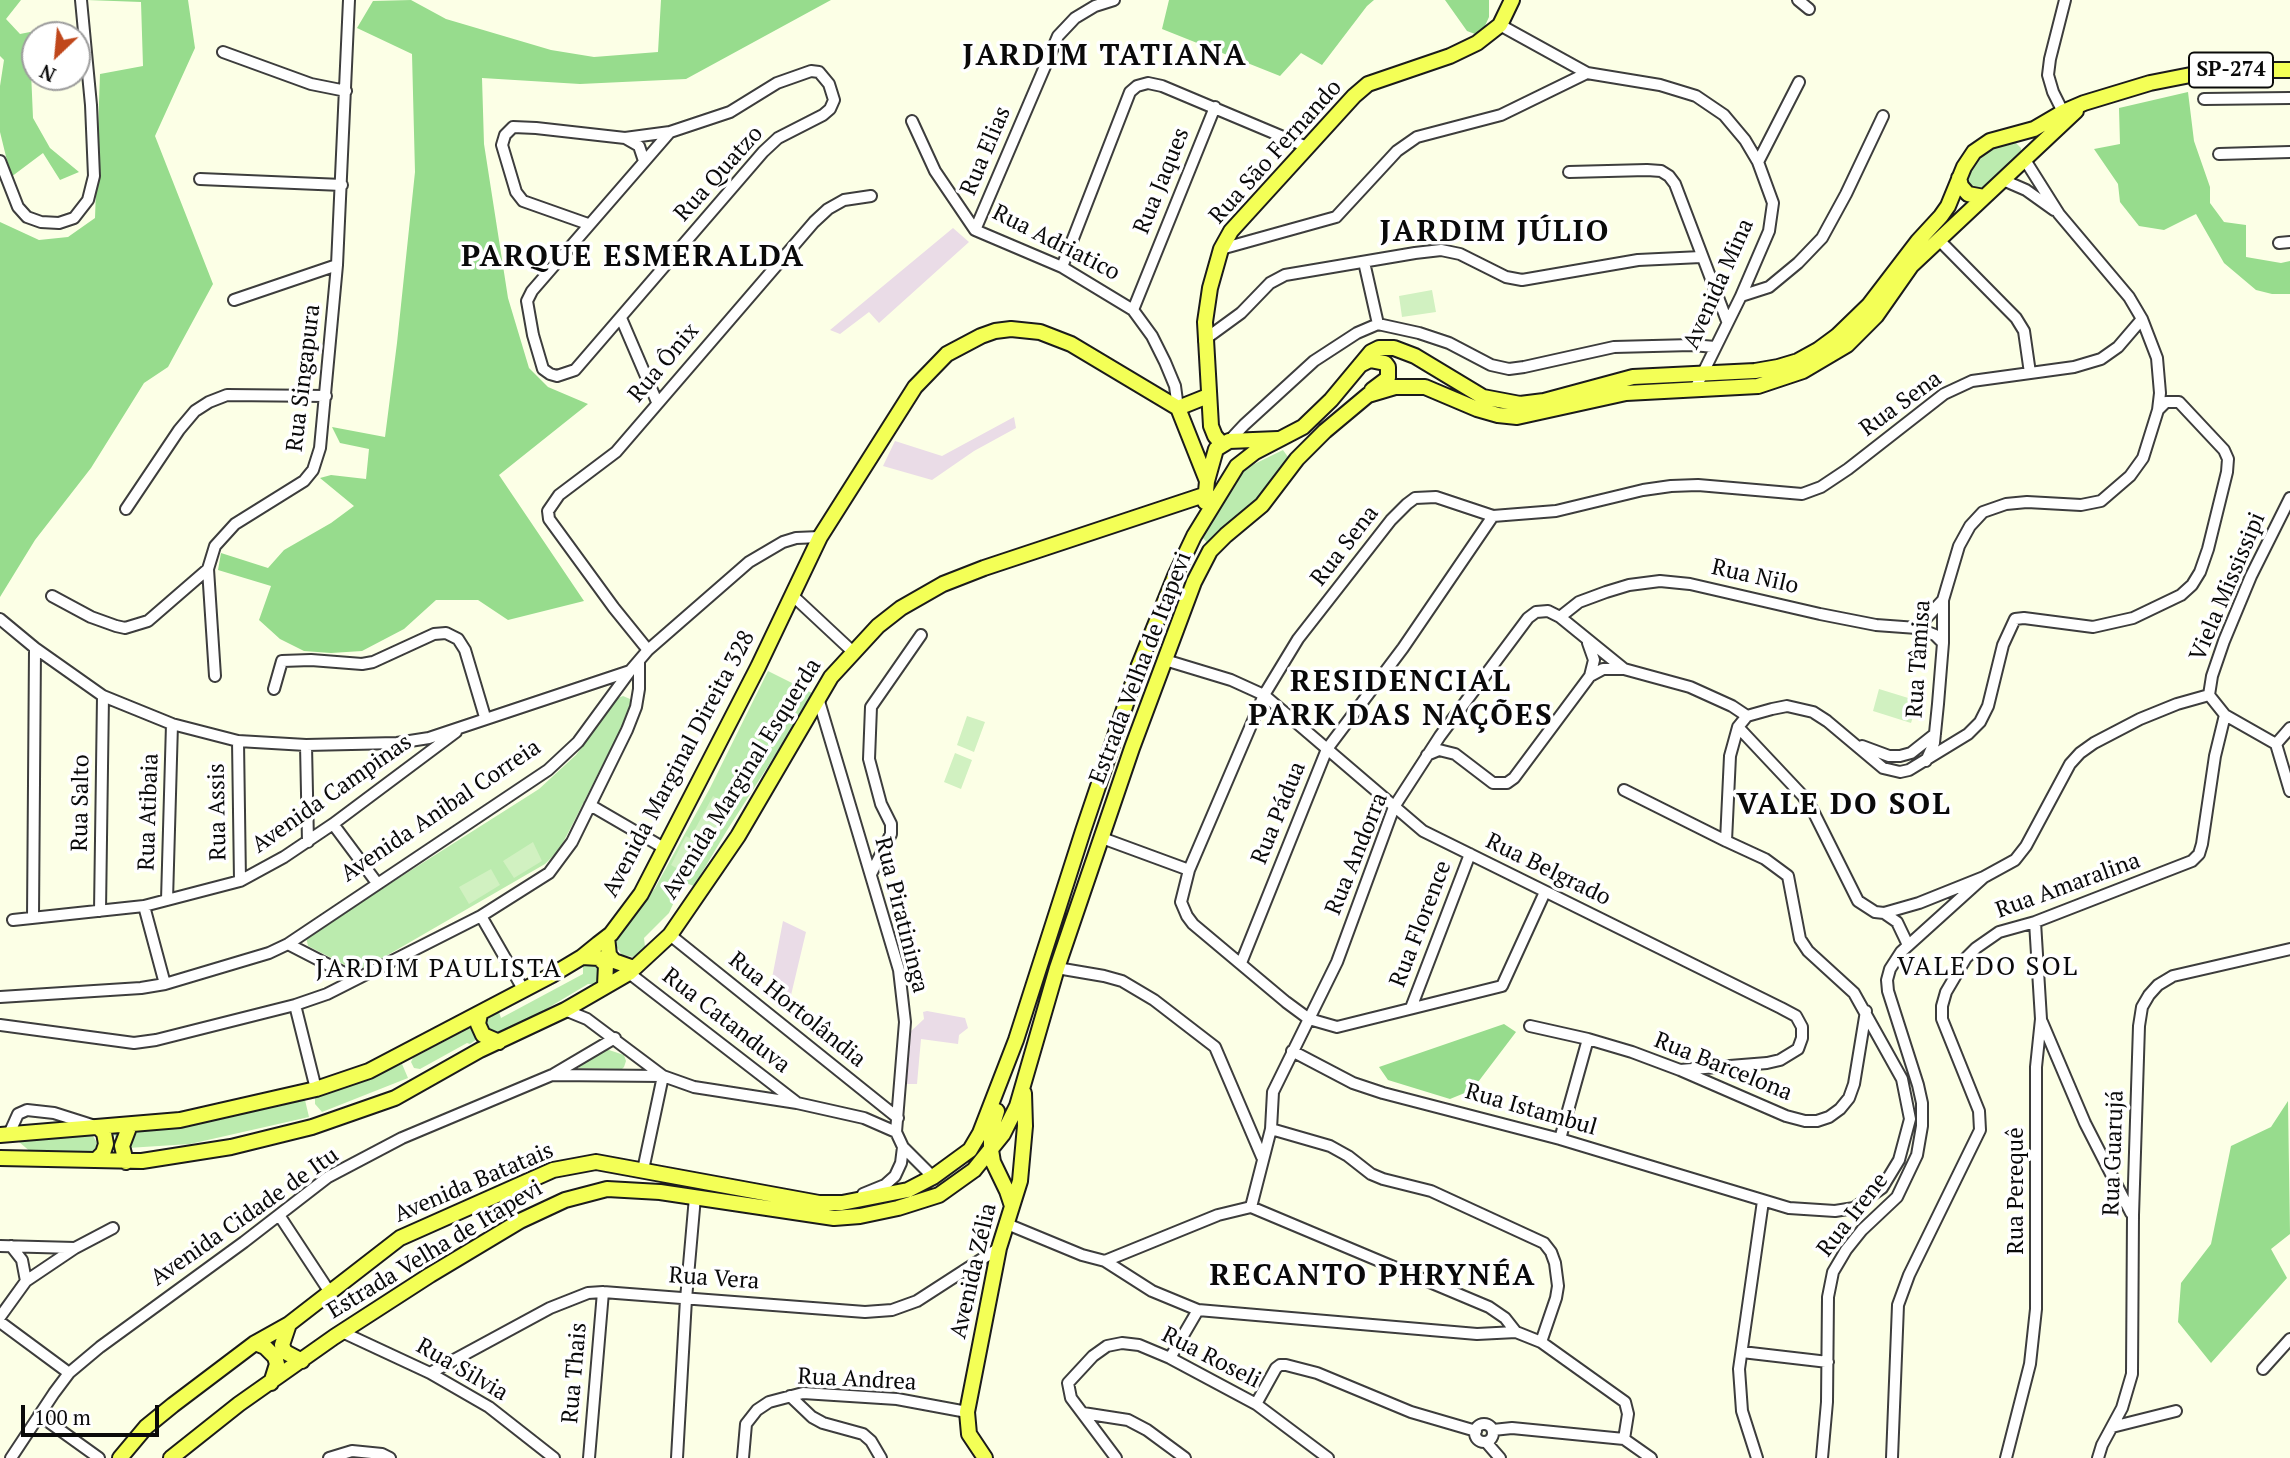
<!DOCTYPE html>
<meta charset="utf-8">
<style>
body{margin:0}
#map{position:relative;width:2290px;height:1458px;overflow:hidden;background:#fcffe6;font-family:"PT Serif",serif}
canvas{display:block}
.north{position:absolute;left:21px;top:21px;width:70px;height:70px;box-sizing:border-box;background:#fff;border:2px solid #9d9d9d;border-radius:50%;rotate:206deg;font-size:19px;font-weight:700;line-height:28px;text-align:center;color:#0a0a0a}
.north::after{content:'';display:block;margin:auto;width:24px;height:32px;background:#c0471b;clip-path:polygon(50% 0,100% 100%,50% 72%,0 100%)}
.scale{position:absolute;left:21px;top:1405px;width:138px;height:32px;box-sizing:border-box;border:4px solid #0a0a0a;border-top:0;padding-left:9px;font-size:21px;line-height:24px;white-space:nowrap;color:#0a0a0a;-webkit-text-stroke:5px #fff;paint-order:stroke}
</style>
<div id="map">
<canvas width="2290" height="1458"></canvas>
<div class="north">N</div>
<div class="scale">100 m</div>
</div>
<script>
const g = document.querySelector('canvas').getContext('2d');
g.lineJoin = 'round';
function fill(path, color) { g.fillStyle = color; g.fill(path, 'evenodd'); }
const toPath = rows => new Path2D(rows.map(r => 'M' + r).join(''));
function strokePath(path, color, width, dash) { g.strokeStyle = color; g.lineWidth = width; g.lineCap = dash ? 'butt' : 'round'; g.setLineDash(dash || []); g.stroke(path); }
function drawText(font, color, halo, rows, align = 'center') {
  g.font = font + ' "PT Serif",serif'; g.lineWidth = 7; g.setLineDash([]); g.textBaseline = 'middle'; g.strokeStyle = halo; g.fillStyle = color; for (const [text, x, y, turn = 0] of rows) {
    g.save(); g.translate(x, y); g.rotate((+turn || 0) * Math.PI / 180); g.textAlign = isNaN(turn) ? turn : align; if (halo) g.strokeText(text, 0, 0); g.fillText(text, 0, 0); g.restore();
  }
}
fill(toPath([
 [953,228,969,242,879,323,869,312,840,334,830,330],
 [1014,417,1016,428,974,451,932,480,883,466,895,441,942,456],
 [783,921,806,932,787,1012,768,999],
 [927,1011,965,1018,968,1028,959,1035,958,1044,921,1039,917,1084,905,1084,908,1034,924,1019,923,1012]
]), '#eadce7');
fill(toPath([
 [2008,140,2015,142,2021,148,2021,155,1986,189,1977,190,1969,184,1967,179,1972,165,1985,150],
 [1283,450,1288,457,1262,495,1210,546,1202,537,1238,472],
 [768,671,814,694,726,832,694,886,683,882,669,913,644,938,645,947,639,954,633,957,622,955,616,946,617,937,655,888,710,788],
 [623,696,630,699,632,707,568,833,559,850,545,864,367,967,353,969,308,946,306,937,539,789,576,755,618,698],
 [594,963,600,967,602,978,597,984,588,984,511,1030,496,1034,487,1028,486,1021,493,1014,499,1012,501,1018,583,974,583,966],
 [468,1025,477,1039,470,1044,467,1043,420,1069,414,1068,411,1062,413,1058,462,1032,462,1028],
 [601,1050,609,1050,624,1055,626,1061,624,1067,622,1069,579,1068,579,1064],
 [402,1064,408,1078,322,1112,315,1104,315,1097],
 [305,1100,309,1117,190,1144,112,1149,116,1139,112,1130,154,1130,183,1126],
 [92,1134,97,1143,94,1153,32,1153,19,1142]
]), '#bbebae');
fill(toPath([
 [0,0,21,0,6,19,20,34,70,24,73,35,35,35,35,47,30,48,33,118,50,148,79,172,60,180,43,153,11,177,0,132,0,86,4,60,0,56],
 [87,0,188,0,195,48,155,136,213,284,168,367,144,383,91,468,35,540,0,597,0,222,39,240,68,237,95,218,100,74,143,66,141,2],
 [411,0,446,19,551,50,594,57,658,52,661,0,831,0,686,79,580,84,482,78,484,144,508,298,529,368,548,387,588,404,499,475,584,601,508,620,478,600,436,600,404,629,362,651,331,653,304,651,280,639,259,620,271,586,218,570,221,553,268,568,284,550,331,523,354,506,320,478,331,475,366,479,369,449,340,443,332,427,385,437,397,343,415,172,412,54,357,28,373,1],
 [1169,0,1374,0,1367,6,1322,65,1301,53,1280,76,1162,29],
 [1445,0,1489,0,1489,17,1484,28,1475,34,1467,31],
 [2188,92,2194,141,2210,187,2210,203,2224,222,2246,225,2246,257,2281,263,2290,261,2290,294,2272,294,2256,290,2224,263,2196,214,2164,230,2139,226,2120,202,2118,184,2094,149,2120,144,2119,108],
 [1504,1024,1516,1032,1472,1090,1450,1099,1388,1080,1379,1067],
 [2288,1101,2290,1234,2271,1249,2287,1278,2211,1363,2178,1322,2181,1283,2211,1244,2231,1146,2271,1127]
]), '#97dc8d');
fill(toPath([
 [1432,290,1436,312,1402,317,1399,296],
 [1879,689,1918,701,1911,723,1873,711],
 [967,716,985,722,974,752,957,745],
 [955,753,972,760,961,789,944,782],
 [713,796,735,808,714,842,694,831],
 [686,836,704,846,687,874,671,865],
 [533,842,542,861,514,878,503,861],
 [491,869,500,885,469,904,459,887]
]), '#d1f1c1');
const minor = toPath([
 [1798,0,1809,9],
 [1500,25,1587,73],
 [223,52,311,84,346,91],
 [2204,99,2290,98],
 [2063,112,2053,92,2048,75,2050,59,2065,0],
 [912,121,935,171,975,230,1062,267,1133,310,1152,336,1165,362,1175,386,1178,408],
 [625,138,639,146,644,161],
 [2219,154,2290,152],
 [0,161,18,207,27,217,41,222,59,223,74,218,88,200,94,176,91,105,81,0],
 [1758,162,1799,82],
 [1569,172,1647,170,1661,171,1669,176,1675,184,1727,321],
 [200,179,342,185],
 [2003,180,2026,190,2054,210],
 [588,224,523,201,516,192,502,145,505,135,513,127,536,128,625,138,670,132,730,112,777,83,811,71,819,72,829,84,834,100,830,109,823,115,778,138,763,152,575,370,557,376,550,374,543,369,533,335,527,301,532,291,670,132],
 [975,230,1058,36,1075,18,1095,6,1114,0],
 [1938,239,2016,318,2024,331,2030,373],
 [2279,243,2290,242],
 [1221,249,1336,217,1397,151,1417,137,1501,115,1587,73,1660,85,1696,96,1724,115,1745,140,1758,162,1773,203,1769,231,1741,296,1695,389],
 [1364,262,1378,324],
 [1062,267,1130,92,1137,86,1148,83,1162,86,1307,147],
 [1741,296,1769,287,1798,263,1822,238,1846,194,1883,116],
 [234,300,337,265],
 [1133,310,1215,107],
 [621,318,657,402],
 [1204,340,1241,313,1270,283,1285,275,1415,253,1441,250,1460,254,1506,277,1522,280,1638,260,1701,257],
 [1229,441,1244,425,1314,361,1357,333,1378,324,1419,333,1449,343,1491,365,1509,369,1524,367,1614,347,1692,345,1715,347],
 [126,509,179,430,195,411,209,402,227,395,326,396],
 [208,569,215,676],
 [792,595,852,651],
 [52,596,91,617,116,626,125,628,148,621,208,569,215,546,235,524,304,481,313,470,320,448,337,265,349,0],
 [1560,617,1579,602,1606,592,1629,585,1660,581,1690,584,1820,614,1876,625,1917,628,1935,635,1943,643],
 [0,619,35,648,103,696,172,724,238,741,306,745,397,743,429,738,630,671],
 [1917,628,1943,600],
 [1588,643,1594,660,1590,676],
 [648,650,614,608,549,519,548,511,559,495,616,452,814,222,828,209,844,200,871,196],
 [1165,660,1231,680,1264,695,1423,831,1781,1008,1796,1016,1802,1027,1802,1038,1798,1049,1780,1060,1767,1063,1680,1070],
 [274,689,282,661,311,660,362,664,373,662,434,634,446,633,458,639,465,650,485,717],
 [2209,695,2212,676,2224,641,2251,576,2290,498],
 [2209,695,2225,715,2276,744],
 [818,698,899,970,905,1022,896,1132,903,1147,933,1177],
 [1738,727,1802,795,1812,809,1858,901,1875,912,1884,913,1919,903,1984,877,2015,860,2026,846,2070,764,2080,753,2094,743,2140,719,2177,704,2209,695],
 [2290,728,2276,744,2290,791],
 [238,741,240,881],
 [306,745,308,842],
 [1862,746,1889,756,1900,756,1911,753,1935,734],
 [1427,755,1439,750,1455,754,1493,783,1507,783,1514,778,1590,676,1603,669,1624,669],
 [1926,761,1934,743,1938,704,1943,643,1943,600,1959,546,1970,526,1983,512,2006,504,2027,502,2081,505,2101,501,2130,476,2143,458,2158,410,2160,393,2157,358,2142,319,2129,297,2059,214,2025,160],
 [1624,790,1726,841],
 [590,805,664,848],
 [333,824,377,883],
 [1102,838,1189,870],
 [871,874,891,834,891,824,881,804,869,759,871,707,921,635],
 [1545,892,1502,986,1337,1027,1309,1019,1286,1002,1193,924,1187,916,1181,902,1189,870,1264,695,1298,639,1391,520,1407,504,1415,498,1436,497,1493,516,1556,511,1643,490,1671,486,1698,485,1802,494,1821,487,1848,469,1944,394,1972,381,2074,367,2101,359,2118,347,2142,319],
 [167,900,172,724],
 [144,906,165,984],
 [100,911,103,696],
 [1884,913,1897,922,1908,945],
 [481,916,523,989],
 [33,918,35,648],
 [13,920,144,906,240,881,284,857,333,824,456,732],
 [670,935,898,1118],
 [288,944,356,979],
 [1241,963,1327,749,1403,648,1493,516],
 [1057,968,1104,976,1122,981,1154,1000,1215,1047,1262,1157],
 [629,973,796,1102],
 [0,997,141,988,165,984,269,953,288,944,548,770,578,742,630,671,648,650,749,562,783,542,796,538,820,537],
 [295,1005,316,1089],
 [1411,1008,1470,854],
 [565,1010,587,1019,663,1076],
 [2042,1022,2085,1123,2131,1213],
 [0,1025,134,1043,156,1040,295,1005,327,994,481,916,549,873,572,842,627,730,636,707,639,689,639,662],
 [1530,1026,1588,1039,1632,1052,1680,1070,1786,1116,1805,1121,1817,1121,1829,1117,1840,1109,1849,1098,1854,1084,1866,1011],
 [1292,1051,1353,1083,1383,1093,1560,1139,1789,1208,1835,1211,1854,1208,1882,1188,1899,1160,1910,1119,1902,1079,1854,993,1808,951,1800,939,1788,876,1765,859,1726,841,1730,756,1738,727,1747,716,1772,709,1787,706,1813,712,1827,721,1883,768,1900,772,1909,770,1968,734,1980,722,1988,706,2003,645,2015,619,2024,618,2093,627,2133,618,2181,595,2192,585,2200,572,2208,549,2227,472,2228,459,2224,450,2179,402,2166,402,2158,410],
 [554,1074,615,1038],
 [1271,1129,1330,1146,1348,1156,1371,1174,1383,1179,1431,1191,1544,1243,1551,1252,1555,1263,1558,1286,1556,1298,1541,1342],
 [9,1134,18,1114,27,1110,54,1113,95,1126],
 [1560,1139,1588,1039],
 [643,1170,663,1076],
 [863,1194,885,1185,895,1176,901,1163,903,1147],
 [1251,1207,1271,1129,1273,1092,1337,962,1394,807,1440,736,1528,618,1536,612,1548,611,1560,617,1624,669,1690,687,1732,706,1747,716],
 [279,1215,329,1291],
 [1007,1224,1082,1255,1105,1261,1152,1291,1198,1310,1477,1334,1516,1332],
 [0,1246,75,1248],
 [11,1246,22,1260,26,1281],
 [1105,1261,1218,1215,1251,1207,1489,1307,1505,1318,1516,1332,1541,1342,1625,1402,1628,1414,1624,1439],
 [0,1317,26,1281,75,1248,113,1228],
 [0,1322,69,1373],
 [342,1332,430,1373,489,1407,554,1458],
 [1742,1352,1828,1362],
 [1170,1358,1198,1310],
 [2263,1369,2290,1339],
 [430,1373,550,1308,588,1293,603,1292,865,1312,892,1310,917,1301,999,1248],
 [790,1396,812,1417,823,1423,863,1434,871,1441,881,1458],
 [1256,1404,1276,1368,1280,1365,1286,1365,1317,1373,1411,1412,1476,1431],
 [1083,1413,1128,1420,1147,1430,1185,1458],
 [39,1415,99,1458],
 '1475 1433a9 9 0 1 1 18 0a9 9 0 1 1-18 0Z',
 [2112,1427,2176,1411],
 [1493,1430,1512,1428,1624,1439,1651,1458],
 [1486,1442,1500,1458],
 [11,1458,54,1393,69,1373,100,1347,244,1242,328,1177,402,1138,552,1075,663,1076,694,1087,797,1103,864,1118,896,1132],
 [329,1458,352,1451,382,1454,390,1458],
 [589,1458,603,1292],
 [677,1458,686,1299,695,1197],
 [743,1458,746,1424,757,1410,769,1402,803,1393,897,1399,967,1412],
 [1116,1458,1071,1398,1068,1383,1093,1356,1107,1346,1122,1343,1139,1345,1170,1358,1256,1404,1328,1458],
 [1757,1458,1742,1411,1739,1369,1763,1201],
 [1822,1458,1827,1402,1828,1297,1833,1272,1846,1250,1862,1230,1897,1197,1917,1155,1922,1126,1922,1103,1918,1085,1888,991,1887,980,1890,969,1901,952,1984,877],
 [1892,1458,1898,1305,1909,1275,1980,1130,1979,1111,1942,1019,1942,1006,1946,992,1966,958,1976,948,1999,932,2035,922,2192,861,2199,854,2202,844,2215,756,2225,715],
 [2006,1458,2030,1364,2036,1309,2036,1067,2041,1019,2035,922],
 [2098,1458,2102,1445,2122,1408,2132,1374,2133,1215,2139,1026,2142,1007,2149,995,2158,985,2173,976,2290,949]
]);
const major = toPath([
 [1959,178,1961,186,1968,194,1984,197],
 [1360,365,1370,360,1385,363,1388,367,1388,378,1372,390],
 [1178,408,1207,481],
 [1178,408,1208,396],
 [1222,444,1215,436,1211,426,1205,322,1210,288,1221,249,1231,231,1354,96,1368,84,1450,56,1477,43,1500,25,1512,0],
 [1205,502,1207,481,1216,449,1229,441,1278,439],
 [607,937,609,955,614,961,634,968],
 [582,957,599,958,606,965,605,985],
 [480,1014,478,1024,483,1035,499,1042],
 [997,1111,991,1131,991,1150,993,1162,1007,1191,1012,1206],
 [0,1135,180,1120,316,1089,369,1071,552,975,582,957,598,944,611,934,641,894,758,667,820,537,915,387,947,354,981,336,995,331,1011,329,1040,332,1071,344,1178,408],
 [0,1158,142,1161,231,1147,312,1127,395,1098,480,1050,565,1010,629,973,670,935,738,836,831,677,878,626,901,608,943,584,984,568,1207,494],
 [96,1160,103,1153,106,1144,104,1133,98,1127],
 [126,1162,122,1146,130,1125],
 [289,1324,282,1345,285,1352,302,1361],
 [255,1343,265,1347,275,1357,277,1364,271,1383],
 [120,1458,146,1427,173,1405,255,1343,289,1324,400,1238,553,1170,596,1162,819,1203,842,1203,908,1190,933,1177,970,1150,980,1133,1016,1040,1083,831,1139,665,1175,576,1194,536,1237,466,1255,452,1303,427,1331,400,1371,352,1379,348,1394,348,1415,356,1483,397,1520,404,1544,401,1633,377,1755,371,1778,367,1798,361,1818,350,1837,336,1869,305,1918,241,1941,216,1948,206,1964,167,1974,152,1990,141,2034,129,2063,112,2084,103,2150,83,2216,70,2290,70],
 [171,1458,239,1404,334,1337,430,1275,520,1221,565,1200,607,1189,660,1192,834,1218,860,1216,898,1208,939,1195,974,1170,1003,1134,1017,1106,1057,968,1132,748,1194,582,1210,551,1226,535,1262,505,1297,459,1325,431,1368,395,1395,387,1425,387,1477,409,1498,415,1517,417,1626,393,1758,386,1803,371,1847,345,1876,316,1911,266,2076,111],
 [985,1458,969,1434,967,1412,999,1248,1020,1181,1025,1126,1024,1093]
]);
strokePath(minor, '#3d3d3d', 14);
strokePath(major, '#1b1b1b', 18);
strokePath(minor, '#fff', 10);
strokePath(major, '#f3ff56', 14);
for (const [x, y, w] of [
 [2231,70,84]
]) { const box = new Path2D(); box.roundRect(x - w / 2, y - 17.5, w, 35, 5); g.fillStyle = '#fff'; g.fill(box); strokePath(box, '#0a0a0a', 2); }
drawText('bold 21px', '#0a0a0a', null, [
 ["SP-274",2231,70]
]);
drawText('23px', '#0a0a0a', '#fff', [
 ["Rua Elias",986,151,-67],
 ["Rua São Fernando",1276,152,-48],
 ["Rua Quatzo",719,174,-48],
 ["Rua Jaques",1162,181,-68],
 ["Rua Adriatico",1056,243,27],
 ["Avenida Mina",1719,284,-66],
 ["Rua Ônix",664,363,-50],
 ["Rua Singapura",304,378,-83],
 ["Rua Sena",1901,404,-36],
 ["Rua Sena",1345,546,-52],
 ["Rua Nilo",1755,577,13],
 ["Viela Mississipi",2228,587,-67],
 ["Rua Tâmisa",1919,659,-86],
 ["Estrada Velha de Itapevi",1141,668,-69],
 ["Avenida Marginal Direita 328",679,764,-62],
 ["Avenida Marginal Esquerda",742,779,-58],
 ["Avenida Campinas",332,794,-35],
 ["Rua Salto",81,803,-89],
 ["Avenida Anibal Correia",441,811,-34],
 ["Rua Atibaia",149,812,-88],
 ["Rua Assis",218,812,-91],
 ["Rua Pádua",1279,813,-68],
 ["Rua Andorra",1357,854,-68],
 ["Rua Belgrado",1548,870,26],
 ["Rua Amaralina",2068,886,-20],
 ["Rua Piratininga",901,915,76],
 ["Rua Florence",1421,924,-69],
 ["Rua Hortolândia",797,1010,39],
 ["Rua Catanduva",726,1021,38],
 ["Rua Barcelona",1723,1067,22],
 ["Rua Istambul",1531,1110,16],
 ["Rua Guarujá",2114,1153,-88],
 ["Avenida Batatais",474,1183,-23],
 ["Rua Perequê",2016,1191,-90],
 ["Rua Irene",1853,1215,-52],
 ["Avenida Cidade de Itu",245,1217,-35],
 ["Estrada Velha de Itapevi",435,1250,-31],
 ["Avenida Zélia",974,1271,-77],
 ["Rua Vera",714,1279,4],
 ["Rua Roseli",1211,1358,27],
 ["Rua Silvia",462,1370,30],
 ["Rua Thais",575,1373,-85],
 ["Rua Andrea",857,1380,3]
]);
g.letterSpacing = '2px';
drawText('26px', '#0a0a0a', '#fff', [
 ["VALE DO SOL",1988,968],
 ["JARDIM PAULISTA",439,970]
]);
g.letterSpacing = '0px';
g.letterSpacing = '2px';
drawText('bold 30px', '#0a0a0a', '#fff', [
 ["JARDIM TATIANA",1105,56],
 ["JARDIM JÚLIO",1495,232],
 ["PARQUE ESMERALDA",633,257],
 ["RESIDENCIAL",1401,682],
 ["PARK DAS NAÇÕES",1401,716],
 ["VALE DO SOL",1844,805],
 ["RECANTO PHRYNÉA",1373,1276]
]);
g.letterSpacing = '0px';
</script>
